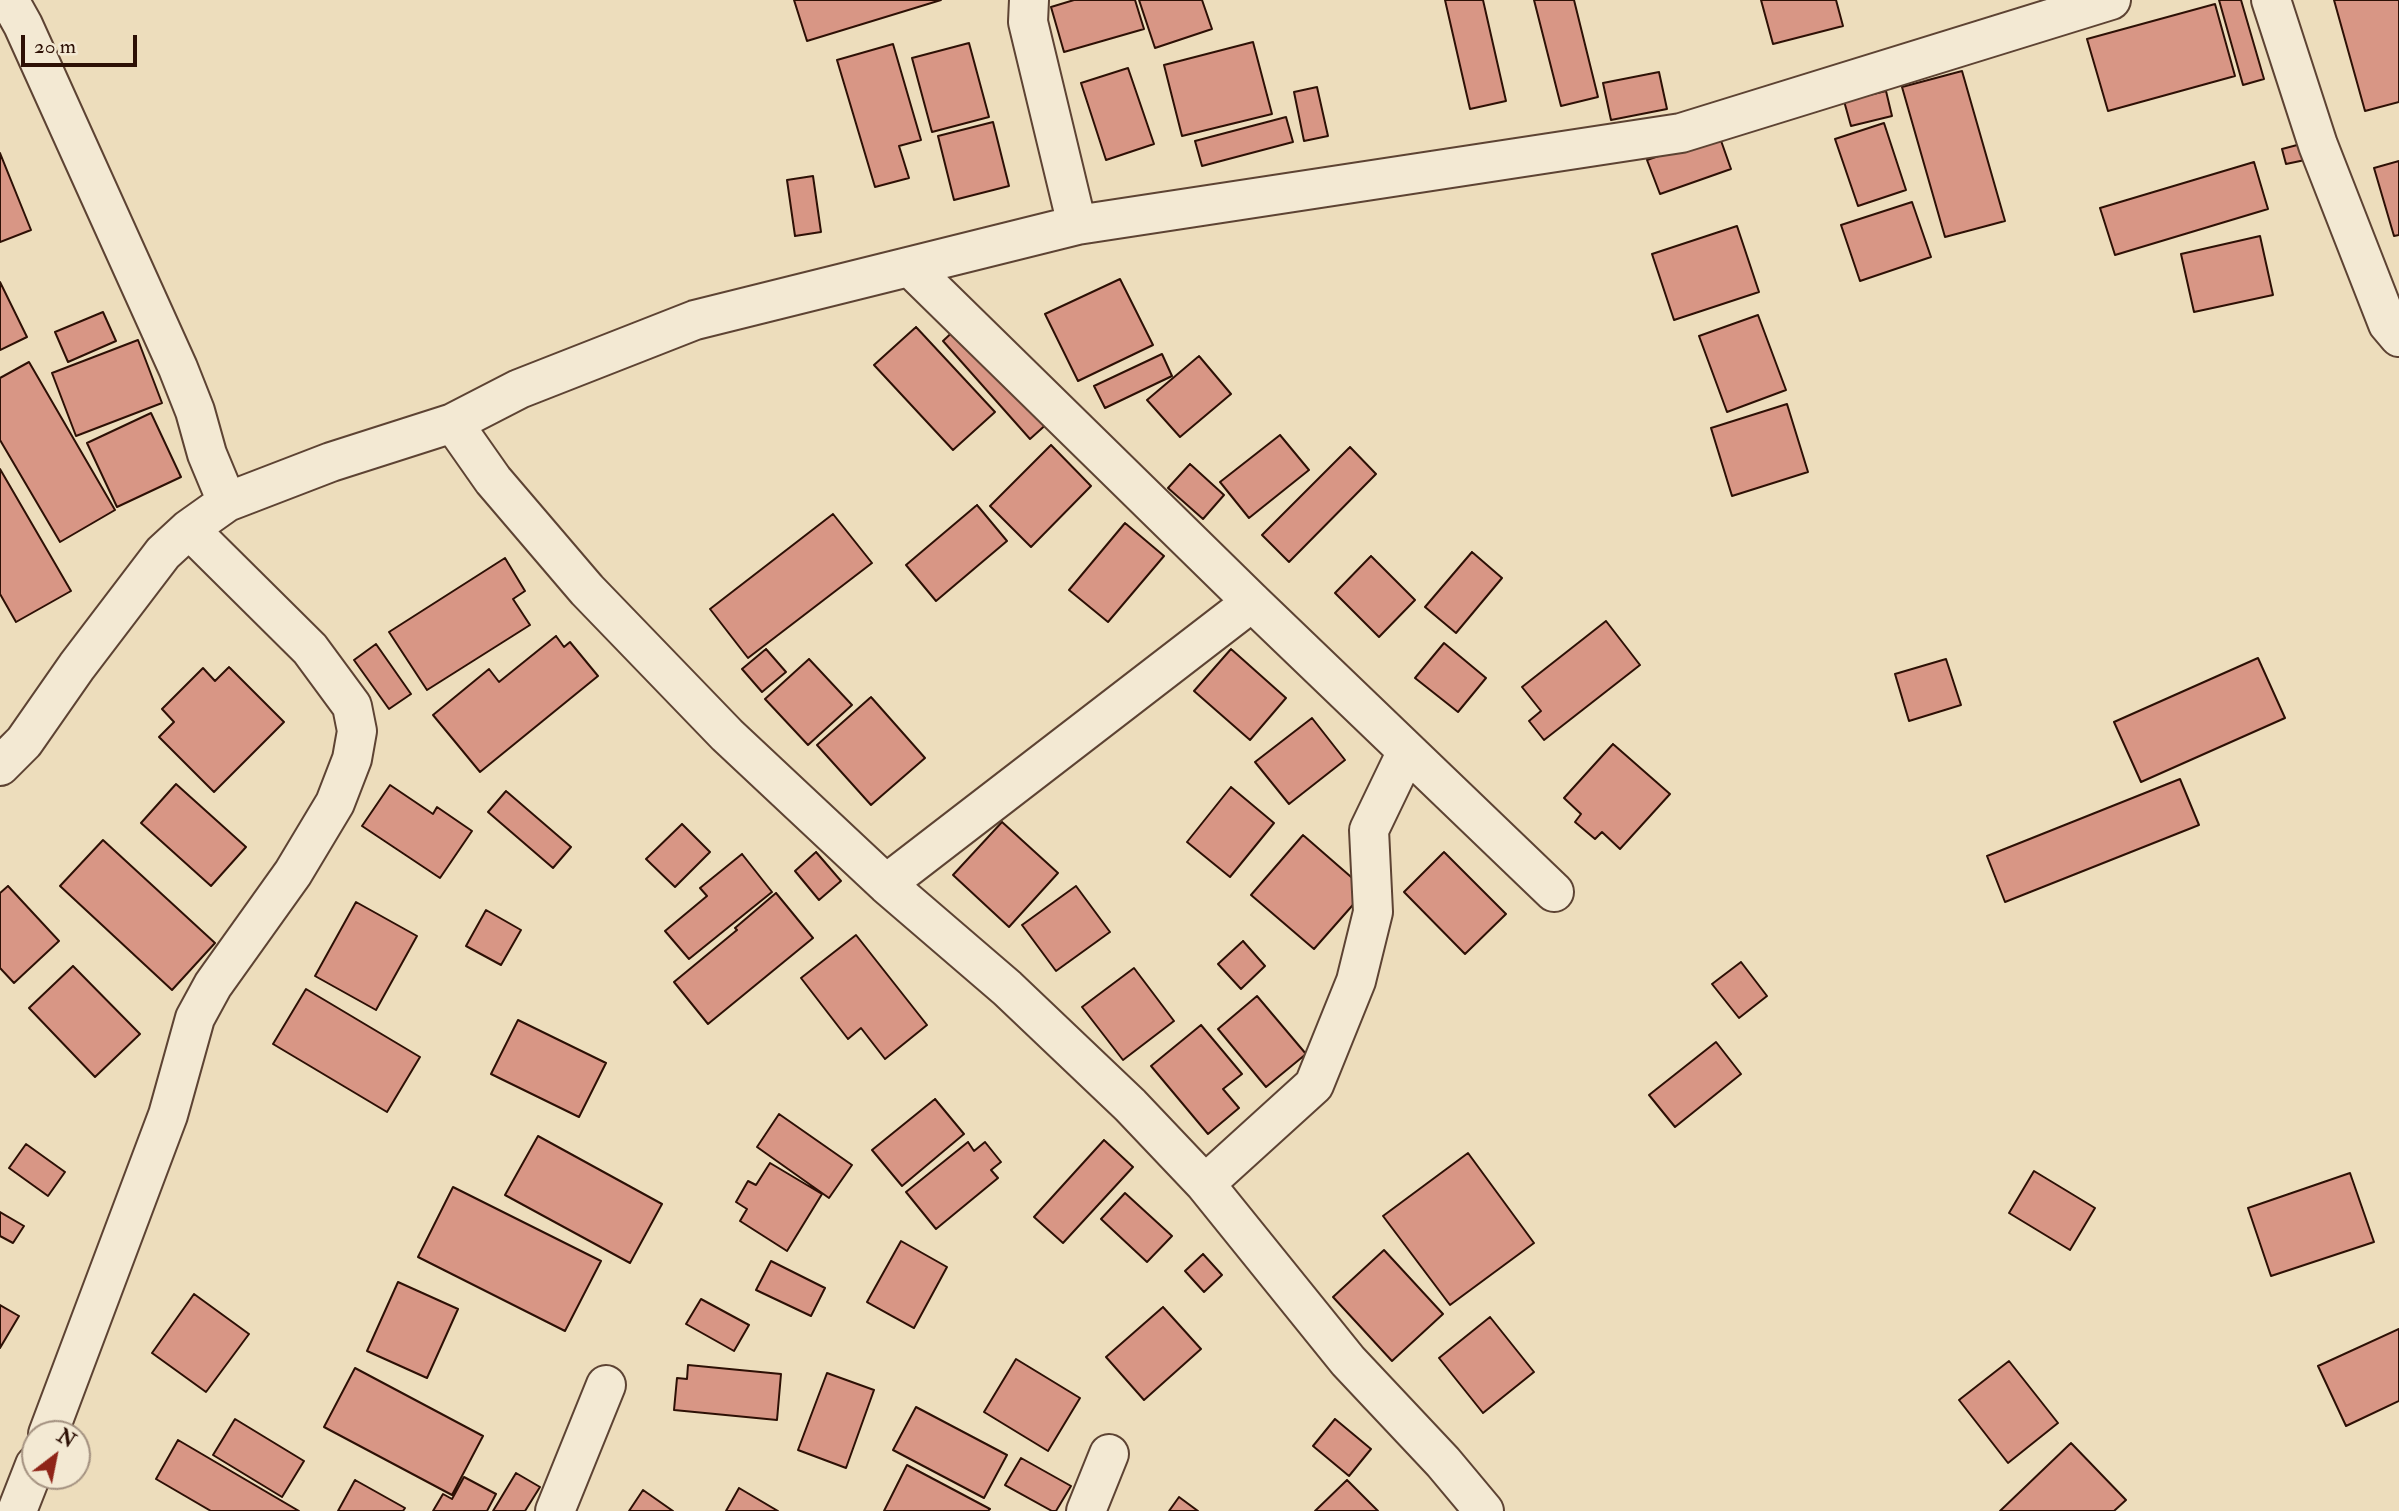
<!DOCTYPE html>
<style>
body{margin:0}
#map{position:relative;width:2399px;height:1511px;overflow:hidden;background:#edddbc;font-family:"IM FELL Double Pica",serif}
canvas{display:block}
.north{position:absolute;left:21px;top:1420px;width:70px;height:70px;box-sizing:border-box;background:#f3e9d3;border:2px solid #a49281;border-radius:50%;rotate:32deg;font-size:19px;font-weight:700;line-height:28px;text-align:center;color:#2d1005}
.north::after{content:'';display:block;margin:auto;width:24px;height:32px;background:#8f2418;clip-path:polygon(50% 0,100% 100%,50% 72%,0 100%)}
.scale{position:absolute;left:21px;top:35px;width:116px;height:32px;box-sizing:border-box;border:4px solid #2d1005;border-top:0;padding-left:9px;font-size:21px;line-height:24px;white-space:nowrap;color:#2d1005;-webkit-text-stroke:5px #f3e9d3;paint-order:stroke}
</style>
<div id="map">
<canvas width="2399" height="1511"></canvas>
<div class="north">N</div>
<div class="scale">20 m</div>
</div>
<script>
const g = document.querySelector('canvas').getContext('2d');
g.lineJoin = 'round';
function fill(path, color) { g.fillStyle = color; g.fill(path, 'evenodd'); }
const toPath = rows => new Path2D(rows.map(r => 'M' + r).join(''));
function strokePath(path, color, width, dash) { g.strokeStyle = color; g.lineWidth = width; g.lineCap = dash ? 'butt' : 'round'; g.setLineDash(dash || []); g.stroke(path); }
const building = toPath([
 [794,0,941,0,807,41,794,0],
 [1074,0,1135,0,1144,29,1064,52,1051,7,1074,0],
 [1139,0,1202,0,1212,29,1155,48,1139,0],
 [1445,0,1483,0,1506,101,1470,109,1445,0],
 [1534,0,1574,0,1598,97,1561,106,1534,0],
 [1761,0,1836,0,1843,26,1773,44,1761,0],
 [2219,0,2241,0,2264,79,2243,85,2219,0],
 [2334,0,2399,0,2399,102,2365,111,2334,0],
 [2215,4,2235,76,2108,111,2087,39,2215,4],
 [1253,42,1272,114,1182,136,1164,65,1253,42],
 [969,43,989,117,932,132,912,58,969,43],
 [893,44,921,140,899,146,909,178,875,187,837,60,893,44],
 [1128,68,1154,144,1106,160,1081,83,1128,68],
 [1962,71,2005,221,1945,237,1902,87,1962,71],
 [1659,72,1667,109,1611,120,1603,83,1659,72],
 [1317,87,1328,136,1304,141,1294,92,1317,87],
 [1886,91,1892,116,1851,126,1844,101,1886,91],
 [1286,117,1293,142,1202,166,1195,141,1286,117],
 [993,122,1009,186,954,200,938,136,993,122],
 [1884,123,1906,190,1858,206,1835,139,1884,123],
 [1719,135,1731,169,1660,194,1647,160,1719,135],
 [2301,144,2305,160,2286,164,2282,149,2301,144],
 [0,153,31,230,0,242,0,153],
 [2399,161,2399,235,2394,236,2374,168,2399,161],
 [2254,162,2268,209,2115,255,2100,208,2254,162],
 [813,176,821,232,795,236,787,180,813,176],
 [1912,202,1931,257,1860,281,1841,225,1912,202],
 [1737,226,1759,292,1674,320,1652,254,1737,226],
 [2260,236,2273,295,2194,312,2181,254,2260,236],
 [1120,279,1153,345,1078,381,1045,314,1120,279],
 [0,282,27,337,0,350,0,282],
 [103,312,116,341,68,362,55,332,103,312],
 [1758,315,1786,390,1727,412,1699,336,1758,315],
 [962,323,1050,421,1030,439,943,341,962,323],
 [916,327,995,412,953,450,874,365,916,327],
 [138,340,162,403,76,436,52,373,138,340],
 [1162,354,1172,376,1105,408,1094,386,1162,354],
 [1199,356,1231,394,1180,437,1147,400,1199,356],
 [29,362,115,510,60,542,0,440,0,378,29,362],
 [1787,404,1808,472,1732,496,1711,428,1787,404],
 [151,413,181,477,117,507,87,443,151,413],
 [1280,435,1309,470,1249,518,1220,482,1280,435],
 [1051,445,1091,486,1031,547,990,506,1051,445],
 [1350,447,1376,474,1289,562,1262,535,1350,447],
 [1190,464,1224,495,1203,519,1168,488,1190,464],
 [0,469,71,591,16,622,0,594,0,469],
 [977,505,1007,541,936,601,906,565,977,505],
 [833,514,872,563,748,658,710,609,833,514],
 [1125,523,1164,556,1108,622,1069,590,1125,523],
 [1472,552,1502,578,1456,633,1425,607,1472,552],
 [1371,556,1415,600,1379,637,1335,593,1371,556],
 [505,558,525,591,513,599,530,625,427,690,389,632,505,558],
 [1606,621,1640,665,1544,740,1529,721,1541,711,1522,687,1606,621],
 [556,636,564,647,570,642,598,676,480,772,433,715,489,669,499,682,556,636],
 [1444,643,1486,678,1458,712,1415,678,1444,643],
 [376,644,411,694,389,709,354,660,376,644],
 [766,649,786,672,762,692,742,669,766,649],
 [1231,649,1286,698,1250,740,1194,691,1231,649],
 [2258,658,2285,718,2141,782,2114,722,2258,658],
 [809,659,852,705,808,745,765,699,809,659],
 [1946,659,1961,705,1909,721,1895,674,1946,659],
 [229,667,284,722,214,792,159,737,174,722,162,709,203,668,215,681,229,667],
 [871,697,925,758,871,805,817,745,871,697],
 [1312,718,1345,760,1289,804,1255,762,1312,718],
 [1613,744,1670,794,1620,849,1602,832,1595,839,1575,822,1581,814,1564,798,1613,744],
 [2180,779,2199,825,2005,902,1987,856,2180,779],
 [176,784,246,847,211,886,141,823,176,784],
 [390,785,433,814,437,807,472,831,440,878,362,826,390,785],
 [1231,787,1274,823,1230,877,1187,842,1231,787],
 [506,791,571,847,553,868,488,812,506,791],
 [1002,822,1058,873,1009,927,953,875,1002,822],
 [682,824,710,852,675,887,646,859,682,824],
 [1303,835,1366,890,1314,949,1251,895,1303,835],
 [103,840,215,943,172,990,60,886,103,840],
 [816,852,841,881,819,900,795,871,816,852],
 [1444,852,1506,914,1465,954,1404,892,1444,852],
 [742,854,772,892,689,959,665,931,707,896,700,888,742,854],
 [8,886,59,941,14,983,0,968,0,893,8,886],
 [1076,886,1110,932,1056,971,1022,925,1076,886],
 [776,893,813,938,708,1024,674,982,737,930,735,928,776,893],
 [356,902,417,936,376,1010,315,976,356,902],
 [486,910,521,930,501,965,466,946,486,910],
 [856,935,927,1025,885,1059,861,1028,848,1039,801,978,856,935],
 [1243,941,1265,966,1241,989,1218,964,1243,941],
 [1741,962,1767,996,1739,1018,1712,984,1741,962],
 [73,966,140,1034,95,1077,29,1008,73,966],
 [1134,968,1174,1021,1123,1060,1082,1007,1134,968],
 [306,989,420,1057,387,1112,273,1044,306,989],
 [1257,996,1306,1054,1266,1087,1218,1029,1257,996],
 [518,1020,606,1063,579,1117,491,1074,518,1020],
 [1201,1025,1242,1074,1223,1089,1239,1108,1208,1134,1151,1066,1201,1025],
 [1716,1042,1741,1074,1675,1127,1649,1095,1716,1042],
 [935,1099,964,1134,902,1186,872,1150,935,1099],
 [779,1114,852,1165,829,1198,757,1147,779,1114],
 [538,1136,662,1204,630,1263,505,1195,538,1136],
 [1104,1140,1133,1167,1063,1243,1034,1217,1104,1140],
 [968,1142,974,1151,985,1142,1001,1162,991,1170,998,1178,936,1229,906,1192,968,1142],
 [26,1144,65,1172,48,1196,9,1168,26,1144],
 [1468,1153,1534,1243,1450,1305,1383,1216,1468,1153],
 [770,1163,822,1194,787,1251,740,1221,747,1209,736,1202,748,1181,756,1185,770,1163],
 [2034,1171,2095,1208,2070,1250,2009,1213,2034,1171],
 [2350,1173,2374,1242,2271,1276,2248,1208,2350,1173],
 [453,1187,601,1261,565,1331,418,1257,453,1187],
 [1125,1193,1172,1236,1147,1262,1101,1219,1125,1193],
 [0,1212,24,1226,13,1243,0,1236,0,1212],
 [901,1241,947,1267,914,1328,867,1302,901,1241],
 [1384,1250,1443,1314,1392,1361,1333,1297,1384,1250],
 [1203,1254,1222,1275,1204,1292,1185,1271,1203,1254],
 [771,1261,825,1288,811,1316,756,1290,771,1261],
 [398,1282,458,1309,427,1378,367,1351,398,1282],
 [194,1294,249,1334,206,1392,152,1353,194,1294],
 [701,1299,749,1325,734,1351,686,1324,701,1299],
 [0,1305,19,1316,0,1348,0,1305],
 [1163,1307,1201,1349,1144,1400,1106,1357,1163,1307],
 [1490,1317,1534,1372,1483,1413,1439,1358,1490,1317],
 [2399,1329,2399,1401,2346,1426,2318,1366,2399,1329],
 [1016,1359,1080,1398,1048,1451,984,1412,1016,1359],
 [2009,1361,2058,1423,2008,1463,1959,1400,2009,1361],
 [688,1365,781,1374,777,1420,674,1410,677,1378,687,1379,688,1365],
 [355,1368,483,1436,452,1495,324,1427,355,1368],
 [827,1373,874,1390,846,1468,798,1450,827,1373],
 [916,1407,1007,1455,984,1498,893,1450,916,1407],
 [235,1419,304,1461,282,1497,213,1455,235,1419],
 [1335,1419,1371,1449,1349,1476,1313,1446,1335,1419],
 [178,1440,299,1511,211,1511,156,1479,178,1440],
 [2071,1443,2126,1500,2114,1511,2000,1511,2071,1443],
 [1021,1458,1071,1486,1056,1511,1052,1511,1005,1485,1021,1458],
 [907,1465,990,1509,988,1511,884,1511,907,1465],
 [516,1473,540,1487,525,1511,493,1511,516,1473],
 [464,1477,496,1494,487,1511,433,1511,443,1494,452,1499,464,1477],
 [355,1480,405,1508,403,1511,338,1511,355,1480],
 [1347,1480,1378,1511,1315,1511,1347,1480],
 [739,1488,778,1511,726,1511,739,1488],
 [643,1490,673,1511,629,1511,643,1490],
 [1179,1497,1198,1511,1169,1511,1179,1497]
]);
fill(building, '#d89685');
strokePath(building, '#2d1005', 2);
const minor = toPath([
 [9,0,23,25,178,368,195,411,207,454,227,502],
 [1029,0,1028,22,1077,225],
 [2271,0,2318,145,2388,324,2399,337],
 [910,267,1252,602,1554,892],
 [453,423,493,480,587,590,727,735,886,884,1007,988,1130,1105,1205,1184,1348,1361,1443,1462,1484,1511],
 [0,766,24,742,77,666,163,553,189,529,227,502,331,462,453,423,519,389,695,320,1077,225,1681,133,2111,0],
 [886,884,1252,602],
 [1205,1184,1314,1085,1356,981,1373,912,1369,830,1407,751],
 [48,1434,168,1115,195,1018,213,985,293,873,335,803,352,759,357,731,352,706,310,649,189,529],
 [17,1511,35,1465],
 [555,1511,606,1385],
 [1086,1511,1109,1454]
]);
strokePath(minor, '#5d4333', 42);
strokePath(minor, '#f3e9d3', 38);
</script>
